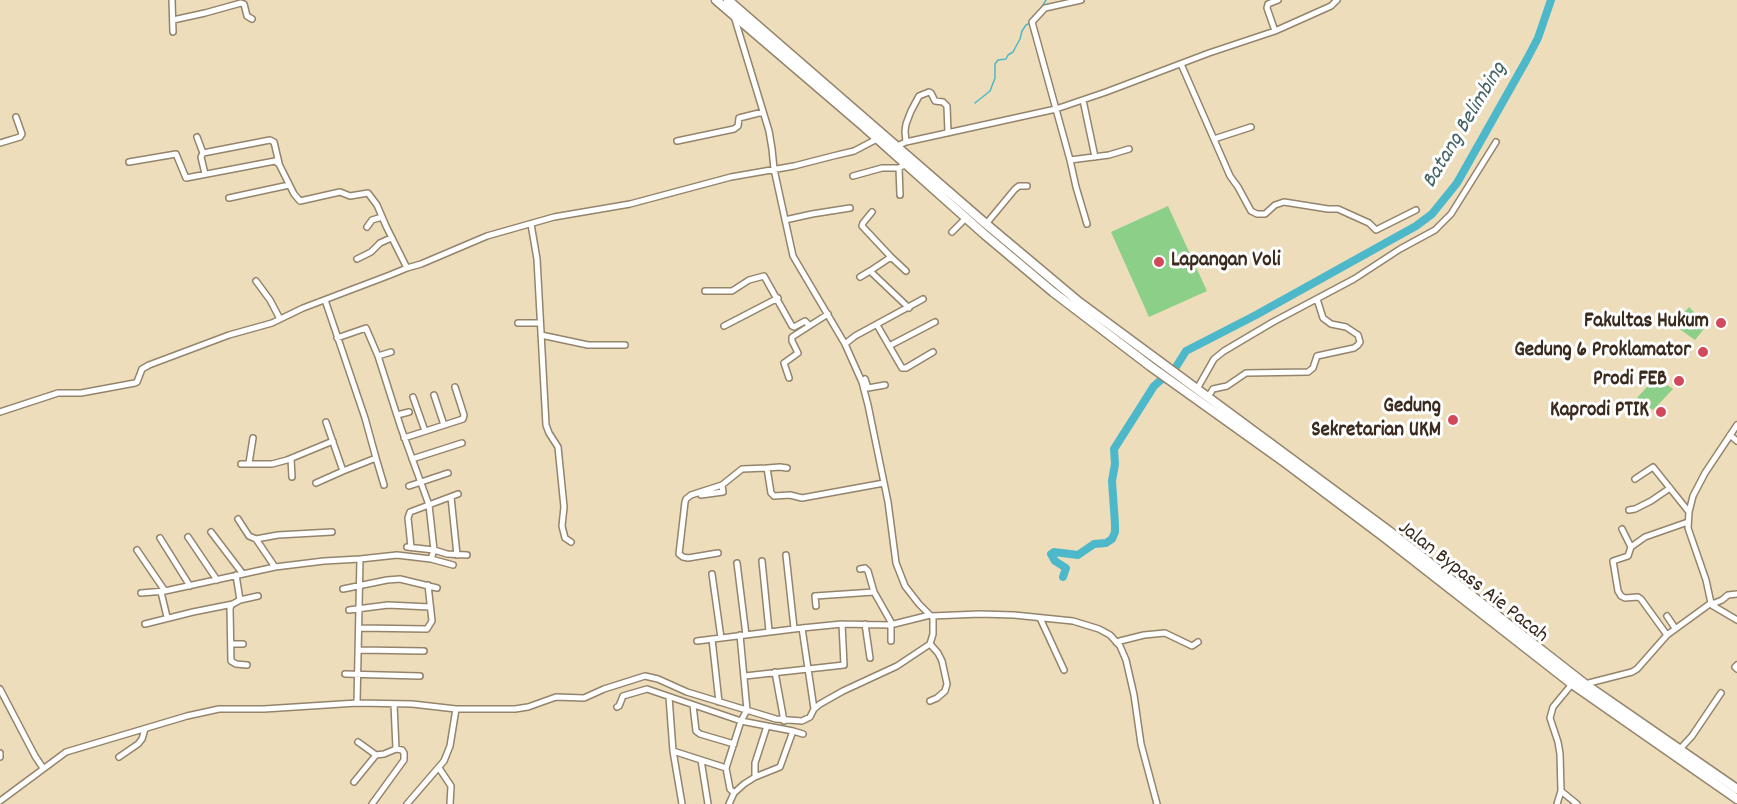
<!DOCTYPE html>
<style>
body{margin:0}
canvas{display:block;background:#edddbb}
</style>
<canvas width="1737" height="804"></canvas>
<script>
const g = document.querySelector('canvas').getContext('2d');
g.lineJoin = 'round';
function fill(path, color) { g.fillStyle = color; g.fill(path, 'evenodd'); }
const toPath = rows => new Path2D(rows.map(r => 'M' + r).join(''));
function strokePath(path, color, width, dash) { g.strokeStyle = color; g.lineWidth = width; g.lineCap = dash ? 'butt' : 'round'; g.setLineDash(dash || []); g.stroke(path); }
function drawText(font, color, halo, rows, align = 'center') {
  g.font = font + ' Dekko,sans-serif'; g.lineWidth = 6; g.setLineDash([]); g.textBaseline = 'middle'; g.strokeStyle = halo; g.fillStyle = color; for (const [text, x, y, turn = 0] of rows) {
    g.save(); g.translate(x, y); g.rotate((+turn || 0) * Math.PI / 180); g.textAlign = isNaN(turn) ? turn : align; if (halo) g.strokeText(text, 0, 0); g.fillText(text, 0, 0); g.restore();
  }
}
fill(toPath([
 [1168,206,1207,291,1149,317,1111,232],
 [1689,307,1707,325,1695,340,1674,325],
 [1656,377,1673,389,1653,410,1636,399]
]), '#8bcf88');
strokePath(toPath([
 [1040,10,1046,0],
 [975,103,990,91,995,78,995,64,998,60,1006,59,1008,55,1013,52,1020,39,1022,31,1026,25,1030,23]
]), '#4eb8cb', 1.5);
strokePath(toPath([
 [1063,577,1066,568,1055,561,1051,554,1054,552,1078,555,1094,544,1106,543,1112,539,1115,532,1115,524,1112,481,1115,464,1114,449,1154,386,1176,367,1186,351,1256,315,1416,226,1432,214,1457,183,1527,59,1538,38,1551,0]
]), '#4eb8cb', 8);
const minor = toPath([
 [172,0,173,32],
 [1081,0,1045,8,1032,22,1070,160,1109,155,1129,149],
 [734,16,769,131,772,149,774,169,793,256,845,344,862,382,868,405,888,502,896,563,905,586,919,604,931,616,980,614,1014,615,1073,621,1099,629,1110,635,1120,646,1126,660,1134,695,1141,744,1157,804],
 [173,20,205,13,241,3,244,4,247,16,252,19],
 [1275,31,1267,8,1268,4,1278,0],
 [1181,64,1230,176,1238,187,1251,211,1257,214,1265,214,1275,205,1284,202,1328,209,1338,209,1369,223,1376,230,1416,210],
 [1083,100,1095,157],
 [197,137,203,153],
 [1214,139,1251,127],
 [677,141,734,129,738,126,739,118,763,112],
 [906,142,905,131,906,124,911,111,919,96,929,92,931,93,935,101,943,102,947,106,948,133],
 [0,143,20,137,22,134,16,117],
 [897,146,906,142,1056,109,1106,92,1209,53,1275,31,1331,6,1337,0],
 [1070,160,1076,187,1087,224],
 [129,162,176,154,186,178,275,161,279,164,294,194,300,201,340,192,350,196,368,193,377,205,386,226,407,268],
 [899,168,900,195],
 [205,174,201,157,203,153,270,140,274,142,279,163],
 [853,176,882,168,899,168,906,164],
 [229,198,289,185],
 [872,212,863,223,862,226,891,257,870,271,909,308],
 [785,220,812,214,850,208],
 [531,224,537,259,546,425,549,433,558,447,564,507,562,526,565,538,571,542],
 [986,224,1015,189,1019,186,1027,186],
 [367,227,372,220,382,217],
 [952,232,967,217],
 [891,257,906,271],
 [357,259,371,252,380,243,391,238],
 [860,277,870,271],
 [256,281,270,300,280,319],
 [705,291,732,291,749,280,764,276,792,326,794,327,805,321,809,325],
 [325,300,365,418,376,458,343,471,326,422],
 [518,323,540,323],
 [877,325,902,368,906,368,933,352],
 [724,326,778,298],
 [541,335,588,345,625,345],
 [337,338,366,328,378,356,401,428,429,505,434,550,431,559],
 [845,344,855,336,923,299],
 [889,346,935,322],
 [378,356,391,352],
 [789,378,784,363,798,353,792,341,792,337,828,314],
 [862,382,865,379,868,388,885,385],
 [1197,389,1214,359,1224,351,1273,322,1354,279,1400,249,1435,230,1451,214,1496,142],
 [434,395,444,425],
 [413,397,425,431],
 [1208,397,1213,389,1227,386,1246,373,1308,372,1313,368,1317,356,1354,348,1358,345,1360,342,1358,335,1346,327,1331,324,1323,318,1317,299],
 [0,412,58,393,81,393,135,383,137,382,142,369,149,365,229,335,272,323,303,308,390,275,407,268,421,264,487,236,554,217,630,204,731,177,794,166,833,156,854,151,877,139],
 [397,415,409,412],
 [1730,435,1737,441],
 [404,438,463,419,464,415,455,387],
 [376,458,384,485],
 [291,459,292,477],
 [412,459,462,443],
 [249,463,253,438],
 [241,464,272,464,287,460,333,441],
 [767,468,780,467,787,468],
 [1635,479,1653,467,1689,512],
 [316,483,343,471],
 [409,486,448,473],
 [701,495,723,492,722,485],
 [451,497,457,555],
 [1629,510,1635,509,1651,501,1670,488],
 [238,519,249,536,256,539,275,567],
 [1622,529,1631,547],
 [211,532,243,574],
 [188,537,217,580],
 [160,538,190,586],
 [256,539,278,535,332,532],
 [407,547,434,550,447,554,467,555],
 [411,547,408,518,410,512,458,494],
 [137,550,165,591],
 [718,553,688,558,683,557,679,554,685,502,686,499,691,495,722,485,742,469,767,468,771,493,774,496,790,495,802,498,884,483],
 [786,555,794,628],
 [360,559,397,555,431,559,453,565],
 [762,561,769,631],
 [737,563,746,635],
 [860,569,865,568,868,571,874,592],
 [712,574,721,638],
 [236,575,240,600,258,596],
 [343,589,387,580,400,579,437,588],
 [161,592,167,617],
 [141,593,165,591,275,567,324,561,360,559,357,703],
 [240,600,231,605,230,609,231,661,236,664,247,665],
 [1711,603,1715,603,1722,600,1728,595,1737,594],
 [1710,604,1737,620],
 [816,606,815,596,874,592,891,622,891,641],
 [349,610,388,605,430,607],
 [1667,616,1675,628],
 [1040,618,1064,670],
 [145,624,193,612,233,604],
 [865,624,870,658],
 [359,628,427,629,432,621,428,585],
 [802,628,842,624,890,625,930,615],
 [1667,635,1641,599,1638,597,1625,598,1621,596,1618,591,1613,561,1628,556,1631,547,1645,537,1688,522],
 [712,639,719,702],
 [1116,642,1144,635,1165,633,1192,646,1198,642],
 [231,644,243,644],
 [359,650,424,651],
 [1737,665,1735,667,1737,669],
 [775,672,784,721],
 [345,674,420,676],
 [745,676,844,665,842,624],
 [1585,684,1632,672,1637,669,1667,635,1711,603,1706,580,1688,528,1689,512,1693,496,1705,473,1737,425],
 [0,689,35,756,43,768],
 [669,697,673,751,682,804],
 [930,701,937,698,945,691,947,684,942,661,938,653,930,644],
 [693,705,696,731,700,734,734,744],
 [617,707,619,706,623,696,647,689,741,721,793,731,780,767,755,777,744,784,734,793,729,804],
 [814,709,820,704,843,691,897,666,930,644,933,634,933,616],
 [793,731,803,734],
 [358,742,376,755,384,754,396,749],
 [1680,749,1692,736,1721,693],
 [673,751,726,768],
 [0,753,0,757],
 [119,757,138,744,142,739,145,729],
 [701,760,708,804],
 [439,768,451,786,450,804],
 [755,777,755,763,767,726],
 [354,782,376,755],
 [1561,791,1577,804],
 [734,793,730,789,726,768,741,721,747,710,740,635],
 [0,801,66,752,187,716,219,709,264,709,357,703,412,704,456,709,515,709,528,707,556,697,584,698,604,689,645,676,658,679,687,692,776,719,802,721,810,717,814,709,802,628,697,641],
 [372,804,404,760,404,753,402,750,396,749,394,704],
 [407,804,444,761,450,746,456,709],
 [1557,804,1561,791,1560,754,1558,742,1550,718,1553,707,1572,684]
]);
const trunk = toPath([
 [716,0,862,125,984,234,1053,292,1150,366,1287,464,1384,537,1572,684,1737,799],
 [728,0,986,224,1079,302,1389,531,1585,684,1737,789]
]);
strokePath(minor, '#94846c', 8);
strokePath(trunk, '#94846c', 11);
strokePath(minor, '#fff', 5);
strokePath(trunk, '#fff', 8);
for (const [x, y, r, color] of [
 [1159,262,6,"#d1495b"],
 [1721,323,6,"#d1495b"],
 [1703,352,6,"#d1495b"],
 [1679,381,6,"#d1495b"],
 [1661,412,6,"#d1495b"],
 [1453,420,6,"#d1495b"]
]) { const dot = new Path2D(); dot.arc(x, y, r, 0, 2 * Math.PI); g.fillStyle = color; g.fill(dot); strokePath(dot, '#fff', 2); }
drawText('bold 21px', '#3b2a1e', '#fff', [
 ["Lapangan Voli",1171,262,"left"],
 ["Fakultas Hukum",1709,323],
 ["Gedung 6 Proklamator",1691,352],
 ["Prodi FEB",1667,381],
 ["Gedung",1441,408],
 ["Sekretarian UKM",1441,432],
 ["Kaprodi PTIK",1649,412]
], 'right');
drawText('21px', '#3b2a1e', '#fff', [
 ["Jalan Bypass Aie Pacah",1472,583,38]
]);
drawText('italic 22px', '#436363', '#fff', [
 ["Batang Belimbing",1466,126,-59]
]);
</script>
